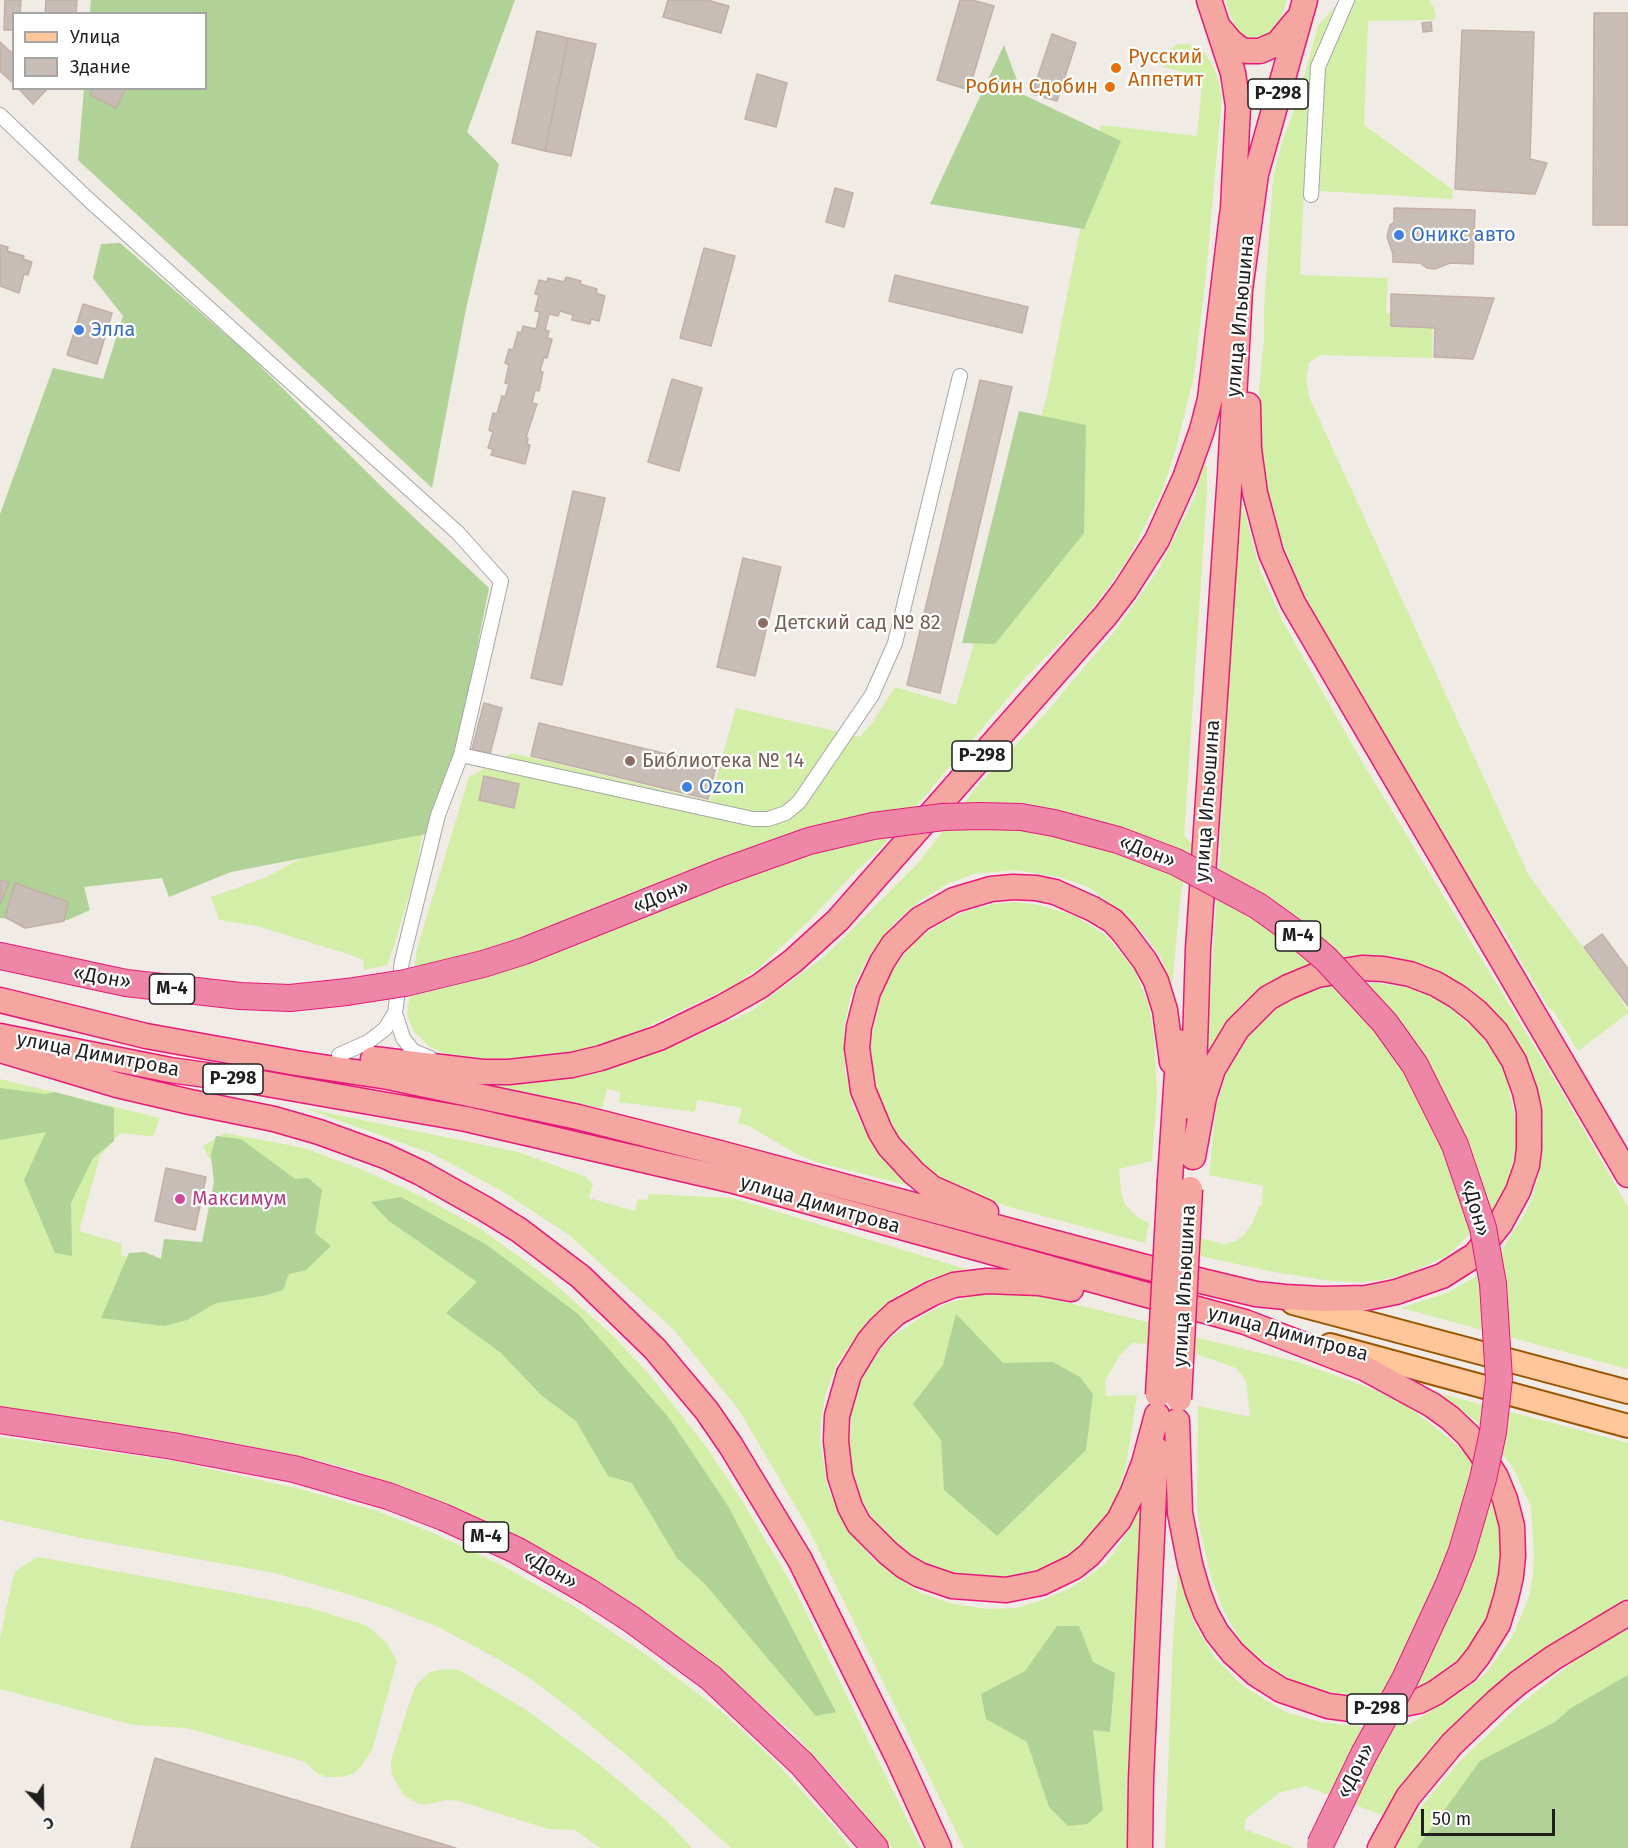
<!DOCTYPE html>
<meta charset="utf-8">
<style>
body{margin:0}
#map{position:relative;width:1628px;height:1848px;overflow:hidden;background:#f0ebe4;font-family:"Fira Sans",sans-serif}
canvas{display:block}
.legend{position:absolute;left:12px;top:12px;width:195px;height:78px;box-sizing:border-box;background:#fff;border:2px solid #a5a5a5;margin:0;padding:8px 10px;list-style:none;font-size:18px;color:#1f1f1f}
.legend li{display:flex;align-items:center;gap:12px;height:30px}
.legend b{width:30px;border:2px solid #a5a5a5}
.north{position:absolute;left:12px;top:1776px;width:60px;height:60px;-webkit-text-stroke:4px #fff;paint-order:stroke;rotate:158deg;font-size:16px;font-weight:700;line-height:24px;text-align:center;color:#1f1f1f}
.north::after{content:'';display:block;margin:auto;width:21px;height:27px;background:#1f1f1f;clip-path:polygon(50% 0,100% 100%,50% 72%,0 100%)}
.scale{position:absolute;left:1421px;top:1809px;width:134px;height:27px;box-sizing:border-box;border:3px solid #1f1f1f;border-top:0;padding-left:8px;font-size:18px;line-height:21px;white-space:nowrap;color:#1f1f1f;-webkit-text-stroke:4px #fff;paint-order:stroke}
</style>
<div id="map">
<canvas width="1628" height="1848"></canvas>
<ul class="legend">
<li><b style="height:8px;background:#ffc69a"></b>Улица</li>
<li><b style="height:16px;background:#c8bcb7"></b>Здание</li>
</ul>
<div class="north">С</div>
<div class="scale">50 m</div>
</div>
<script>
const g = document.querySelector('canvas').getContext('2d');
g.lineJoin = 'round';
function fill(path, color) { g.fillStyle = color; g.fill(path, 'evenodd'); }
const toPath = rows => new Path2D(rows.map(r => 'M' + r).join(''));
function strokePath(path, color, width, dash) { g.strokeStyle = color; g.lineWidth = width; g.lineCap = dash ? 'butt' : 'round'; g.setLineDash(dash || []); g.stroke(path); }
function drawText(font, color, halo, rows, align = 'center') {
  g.font = font + ' "Fira Sans",sans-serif'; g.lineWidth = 4.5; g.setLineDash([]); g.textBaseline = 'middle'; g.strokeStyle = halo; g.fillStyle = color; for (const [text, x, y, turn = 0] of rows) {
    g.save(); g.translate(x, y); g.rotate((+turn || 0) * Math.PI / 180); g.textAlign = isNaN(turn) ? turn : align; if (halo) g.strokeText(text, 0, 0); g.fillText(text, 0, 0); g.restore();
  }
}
fill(toPath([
 [1226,0,1287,0,1277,28,1267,37,1255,41,1244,38,1238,32,1229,13],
 [1346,0,1429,0,1434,8,1436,16,1434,20,1368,21,1364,125,1453,190,1452,199,1304,190,1300,275,1388,278,1386,313,1433,316,1432,358,1320,355,1309,363,1306,378,1309,397,1529,876,1615,990,1628,1011,1628,1013,1578,1051,1555,1013,1548,1007,1500,925,1484,903,1431,811,1405,772,1321,630,1292,569,1272,510,1261,452,1259,388,1264,342,1264,309,1273,177,1282,142,1296,106,1318,26,1337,4],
 [1178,44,1188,44,1198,47,1204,52,1215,69,1222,96,1206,275,1194,376,1176,448,1163,489,1130,556,1105,592,1088,614,1025,678,879,850,849,878,810,920,760,967,733,986,638,1031,598,1046,575,1052,553,1056,491,1059,446,1054,430,1047,414,1032,407,1015,417,949,469,777,512,753,710,801,736,708,860,737,872,723,895,687,956,705,1047,396,1101,125,1197,136,1202,84,1196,75,1163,67,1169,50],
 [1203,465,1207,466,1207,491,1184,836,1195,846,1181,892,1172,985,1161,958,1149,940,1126,915,1088,887,1059,877,1015,870,974,874,949,883,924,898,897,920,877,944,861,970,850,997,844,1029,845,1070,853,1106,868,1136,878,1151,907,1180,906,1185,816,1162,797,1154,749,1126,738,1123,742,1108,697,1100,695,1112,619,1102,620,1092,607,1089,602,1108,491,1086,491,1083,536,1082,580,1076,629,1062,685,1041,751,1011,825,956,919,862,979,784,1044,715,1118,627,1160,567,1195,496],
 [1238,487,1260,570,1283,622,1358,755,1558,1085,1628,1207,1628,1369,1401,1308,1446,1293,1474,1278,1502,1250,1525,1213,1534,1193,1539,1170,1543,1121,1533,1081,1508,1031,1487,1005,1458,983,1431,968,1394,957,1350,956,1307,966,1277,979,1241,1004,1215,1040,1206,1057,1220,850],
 [423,830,416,871,395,943,387,965,364,970,363,960,354,956,257,926,219,920,211,897,262,879,312,853],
 [1016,902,1039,905,1076,916,1107,936,1134,969,1149,1004,1154,1038,1157,1095,1152,1161,1119,1169,1121,1193,1125,1204,1132,1212,1140,1219,1149,1222,1145,1243,1009,1207,969,1193,933,1175,918,1163,894,1129,879,1096,871,1061,871,1038,882,992,891,971,917,939,947,920,967,911,993,904],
 [1375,983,1406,987,1425,993,1445,1004,1478,1031,1504,1067,1516,1122,1516,1150,1507,1185,1495,1209,1447,1256,1407,1274,1381,1280,1360,1282,1331,1281,1274,1272,1200,1256,1200,1238,1224,1244,1236,1241,1244,1235,1253,1222,1259,1206,1262,1206,1263,1186,1209,1175,1216,1107,1230,1061,1247,1034,1262,1020,1277,1007,1298,995,1325,986],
 [0,1079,160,1118,154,1135,147,1136,120,1133,100,1156,79,1231,122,1244,121,1256,172,1259,206,1245,218,1175,203,1146,225,1133,304,1148,363,1170,423,1197,481,1229,548,1278,611,1334,649,1374,707,1448,741,1499,795,1590,921,1848,892,1848,840,1784,792,1732,728,1676,657,1622,627,1601,564,1563,467,1516,430,1498,388,1482,347,1468,304,1457,204,1437,0,1408],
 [304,1108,518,1152,584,1176,593,1184,589,1198,635,1211,638,1199,647,1200,649,1194,732,1198,966,1269,932,1278,893,1298,866,1323,837,1364,826,1392,821,1420,820,1439,828,1488,840,1515,855,1538,870,1556,890,1572,919,1592,949,1603,987,1609,1016,1608,1040,1601,1068,1589,1086,1578,1105,1564,1117,1548,1132,1525,1143,1500,1127,1783,1127,1848,964,1848,807,1526,739,1410,674,1330,569,1235,500,1190,433,1154],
 [1005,1292,1044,1297,1152,1323,1152,1344,1132,1343,1120,1355,1105,1381,1106,1396,1137,1395,1126,1466,1115,1502,1097,1529,1077,1548,1060,1560,1043,1568,1008,1577,975,1578,933,1568,909,1554,889,1537,872,1517,861,1499,855,1481,849,1452,852,1409,863,1375,875,1357,890,1338,926,1314,946,1304,972,1296],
 [1194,1337,1298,1362,1370,1388,1406,1405,1451,1440,1465,1453,1486,1481,1500,1523,1499,1572,1495,1598,1472,1647,1454,1669,1413,1695,1364,1696,1341,1694,1308,1688,1276,1671,1242,1643,1223,1610,1211,1577,1200,1530,1197,1509,1198,1406,1250,1417,1246,1381,1236,1368,1196,1354],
 [1442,1394,1628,1443,1628,1601,1569,1633,1544,1650,1520,1666,1476,1704,1424,1760,1382,1815,1305,1786,1279,1793,1246,1819,1244,1829,1295,1848,1165,1848,1173,1641,1178,1572,1196,1627,1215,1658,1242,1685,1285,1712,1321,1722,1362,1727,1410,1724,1473,1684,1485,1674,1512,1637,1528,1600,1533,1576,1534,1553,1531,1506,1512,1466,1476,1421,1441,1397],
 [0,1437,174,1461,300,1489,377,1511,433,1533,503,1566,574,1606,645,1654,721,1711,773,1759,832,1824,850,1848,731,1848,636,1763,577,1714,532,1680,500,1660,438,1627,390,1608,344,1593,274,1573,81,1538,0,1520],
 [38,1557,235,1593,310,1608,362,1624,370,1628,387,1643,397,1661,372,1750,361,1767,353,1774,340,1777,326,1777,317,1773,303,1761,187,1728,134,1725,0,1689,0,1639,12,1581,15,1572,21,1567],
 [1628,1629,1628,1848,1392,1848,1421,1807,1459,1762,1517,1707,1583,1654],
 [446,1669,459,1670,528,1711,601,1766,667,1821,692,1848,600,1848,575,1830,548,1829,459,1801,447,1800,423,1805,405,1797,392,1776,391,1760,413,1692,416,1685,430,1672]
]), '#d3eea6');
fill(toPath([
 [91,0,515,0,467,132,499,164,466,309,432,488,78,160,84,89,206,88,206,14,90,13],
 [1004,45,1022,94,1121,141,1084,229,930,204],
 [120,243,246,352,389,494,489,588,459,740,426,834,231,872,169,897,162,878,84,887,90,910,68,920,0,918,0,514,53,368,103,379,123,316,93,278,101,244],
 [1019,411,1086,425,1084,533,995,644,962,643],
 [0,1088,45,1094,55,1092,114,1108,114,1141,93,1158,71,1203,72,1256,55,1253,24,1180,46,1132,0,1140],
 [216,1136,241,1139,295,1179,308,1178,322,1190,315,1233,331,1246,306,1270,289,1274,283,1290,263,1296,216,1303,187,1320,164,1326,101,1318,129,1253,145,1252,161,1259,164,1239,202,1242,214,1182,211,1155],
 [401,1197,487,1245,578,1314,669,1418,728,1506,836,1712,816,1716,706,1585,677,1558,632,1483,608,1476,576,1421,541,1395,501,1353,446,1313,477,1282,389,1221,371,1202],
 [956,1314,1003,1363,1053,1362,1080,1377,1093,1394,1086,1450,997,1536,944,1490,941,1440,913,1404,943,1365],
 [1057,1626,1079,1626,1093,1662,1115,1673,1110,1732,1093,1730,1103,1810,1087,1824,1068,1826,1049,1807,1027,1742,986,1719,981,1694,1025,1671],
 [1628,1675,1628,1848,1417,1848,1480,1761,1555,1722,1571,1708]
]), '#b0d296');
const building = toPath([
 [5,0,21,0,20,14,14,14,14,30,4,30,5,0],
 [46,0,77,0,76,14,45,14,46,0],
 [668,0,707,0,729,6,721,33,663,17,668,0],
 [960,0,972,0,994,6,969,90,937,80,960,0],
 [1594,13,1628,13,1628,225,1593,225,1594,13],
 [1431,22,1432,31,1423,32,1422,23,1431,22],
 [1462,30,1534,32,1530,159,1547,163,1535,194,1455,189,1462,30],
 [537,31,568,38,545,151,512,143,537,31],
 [1052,34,1076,43,1057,101,1032,94,1052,34],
 [568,38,596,44,571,156,545,151,568,38],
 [0,42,14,55,14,84,0,71,0,42],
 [757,74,787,83,776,127,745,119,757,74],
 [18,88,48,88,33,104,18,88],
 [93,88,126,88,116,108,90,95,93,88],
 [835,188,853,193,844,227,826,222,835,188],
 [1394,208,1475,210,1473,264,1450,263,1435,269,1427,268,1420,263,1393,262,1393,254,1387,237,1390,225,1394,222,1394,208],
 [0,245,8,247,7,251,24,256,23,259,32,262,28,275,24,274,19,293,0,286,0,245],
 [704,248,735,256,711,346,680,338,704,248],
 [895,275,1028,307,1022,333,889,301,895,275],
 [566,277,581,281,580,284,597,289,596,293,605,296,599,321,591,319,590,324,572,320,573,315,560,311,558,316,549,314,545,330,549,331,547,338,552,339,547,358,544,357,540,371,543,372,539,391,535,390,532,403,537,404,526,437,528,438,527,444,530,445,525,464,491,455,493,449,488,448,493,432,489,430,493,413,497,414,502,396,505,397,509,384,505,383,509,365,505,363,509,349,513,350,518,332,521,333,523,326,536,329,540,312,535,311,539,295,535,294,539,280,547,282,548,278,564,282,566,277],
 [1391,294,1494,298,1473,359,1434,357,1435,328,1391,326,1391,294],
 [83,304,112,313,97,364,67,355,83,304],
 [672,379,702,388,679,471,648,462,672,379],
 [980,380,1012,387,940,693,907,685,980,380],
 [573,491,605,498,562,685,531,678,573,491],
 [743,558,781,567,755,676,717,667,743,558],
 [484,703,502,708,490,754,472,749,484,703],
 [539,723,716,766,708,799,531,756,539,723],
 [484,776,519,784,514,808,479,800,484,776],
 [0,880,9,883,0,904,0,880],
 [15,883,68,902,64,921,25,928,5,917,15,883],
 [1602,934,1628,969,1628,1006,1584,947,1602,934],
 [166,1168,206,1177,195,1230,155,1221,166,1168],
 [155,1758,456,1848,131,1848,155,1758]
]);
fill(building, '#c8bcb7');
strokePath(building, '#c3afa5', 1.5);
const minor = toPath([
 [0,115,89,200,458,533,501,581,461,755,438,815,402,961,395,1013,385,1029,368,1042,339,1055],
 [1311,195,1318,67,1347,0],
 [461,755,753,819,768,819,786,813,799,802,872,695,895,643,960,376],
 [395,1013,403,1038,413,1051,430,1058]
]);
const primary = toPath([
 [1293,1303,1628,1392],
 [1330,1345,1628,1426]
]);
const trunk = toPath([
 [1209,0,1233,73,1238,106,1232,229],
 [1220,29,1231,42,1240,49,1247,51,1260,51,1278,43,1296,21],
 [1248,405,1249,449,1255,493,1271,553,1293,603,1628,1175],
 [0,1000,146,1036,296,1063,388,1077,578,1117,716,1152,1168,1273,1256,1294,1285,1297,1322,1299,1366,1298,1396,1292,1442,1276,1475,1255,1500,1224,1518,1191,1527,1165,1529,1149,1529,1111,1525,1092,1514,1061,1496,1032,1477,1012,1458,997,1436,984,1410,974,1383,969,1362,968,1317,975,1288,987,1268,998,1237,1029,1213,1069,1204,1097,1193,1157],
 [0,1036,170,1070,250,1081,466,1119,730,1180,1245,1322,1364,1368,1432,1405,1450,1418,1468,1435,1481,1453,1496,1477,1505,1499,1512,1526,1513,1556,1511,1576,1506,1598,1498,1624,1478,1656,1466,1671,1435,1693,1419,1701,1378,1709,1359,1710,1328,1706,1281,1690,1256,1674,1233,1653,1217,1633,1206,1613,1198,1592,1190,1564,1180,1513,1177,1421],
 [0,1050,117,1085,190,1102,274,1119,319,1132,385,1156,421,1173,485,1209,519,1230,581,1277,655,1349,707,1411,731,1446,800,1560,898,1758,939,1848],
 [373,1059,483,1072,509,1072,572,1065,601,1058,659,1038,721,1008,760,986,793,961,838,920,1106,615,1125,590,1157,540,1185,478,1202,430,1210,399,1232,215],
 [1193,1108,1198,949,1230,474,1240,290,1256,174,1305,0],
 [1170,1180,1179,1042],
 [986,1212,932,1188,914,1173,889,1146,880,1131,863,1090,857,1048,859,1027,868,992,882,962,893,945,920,919,954,900,991,889,1013,887,1036,888,1055,892,1093,909,1113,921,1124,933,1145,961,1156,981,1165,1010,1172,1062],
 [1071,1289,1039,1283,987,1281,954,1285,933,1293,896,1313,880,1328,869,1341,849,1374,837,1416,836,1441,840,1476,850,1507,859,1524,888,1553,904,1566,920,1575,952,1586,1006,1590,1041,1583,1074,1567,1089,1555,1119,1520,1132,1494,1144,1463,1157,1415],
 [1140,1848,1141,1779,1156,1449],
 [1380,1848,1408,1797,1452,1744,1497,1701,1518,1683,1553,1658,1628,1613]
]);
const motorway = toPath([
 [0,956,126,983,240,996,290,998,347,992],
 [0,1420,173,1446,294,1469,388,1496,443,1517,516,1550,589,1592,631,1619,711,1678,802,1764,875,1848]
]);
strokePath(minor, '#a6a6a6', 16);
strokePath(primary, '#995300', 26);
strokePath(trunk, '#e7187a', 27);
strokePath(motorway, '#e7187a', 28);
strokePath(minor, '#fff', 14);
strokePath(primary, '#ffc69a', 22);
strokePath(trunk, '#f6a6a0', 24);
strokePath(motorway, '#ed86a7', 26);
const trunkBridge = toPath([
 [1158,1395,1170,1180],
 [1179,1399,1190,1189]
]);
const motorwayBridge = toPath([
 [347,992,405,983,483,964,524,951,722,872,809,841,873,826,943,817,980,816,1021,817,1054,823,1118,840,1176,862,1258,906,1294,932,1326,959,1385,1023,1415,1065,1455,1145,1483,1228,1493,1284,1499,1379,1493,1432,1483,1479,1462,1551,1449,1584,1405,1679,1364,1754,1320,1845]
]);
strokePath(trunkBridge, '#e7187a', 27, []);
strokePath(motorwayBridge, '#e7187a', 28, []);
strokePath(trunkBridge, '#f6a6a0', 24);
strokePath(motorwayBridge, '#ed86a7', 26);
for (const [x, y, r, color] of [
 [1116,68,6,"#e8710a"],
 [1110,87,6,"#e8710a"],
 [1399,235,6,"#3f7fe0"],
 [79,330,6,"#3f7fe0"],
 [763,623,6,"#8d6e63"],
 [630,761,6,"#8d6e63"],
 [687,787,6,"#3f7fe0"],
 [180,1199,6,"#d1479c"]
]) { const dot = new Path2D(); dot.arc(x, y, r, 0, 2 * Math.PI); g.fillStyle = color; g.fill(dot); strokePath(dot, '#fff', 2); }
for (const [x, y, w] of [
 [1278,94,60],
 [982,756,60],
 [1298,936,45],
 [172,989,45],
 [233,1079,60],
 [486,1537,45],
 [1377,1709,60]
]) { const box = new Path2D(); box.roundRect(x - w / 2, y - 15, w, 30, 4.5); g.fillStyle = '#fff'; g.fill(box); strokePath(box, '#1f1f1f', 1.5); }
drawText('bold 18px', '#1f1f1f', null, [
 ["Р-298",1278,94],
 ["Р-298",982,756],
 ["М-4",1298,936],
 ["М-4",172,989],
 ["Р-298",233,1079],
 ["М-4",486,1537],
 ["Р-298",1377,1709]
]);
drawText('20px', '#c56008', '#fff', [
 ["Русский",1128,57],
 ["Аппетит",1128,80],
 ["Робин Сдобин",1098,87,"right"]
], 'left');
drawText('20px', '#366cbe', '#fff', [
 ["Оникс авто",1411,235],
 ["Элла",91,330],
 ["Ozon",699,787]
], 'left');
drawText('20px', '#1f1f1f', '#fff', [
 ["улица Ильюшина",1241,316,-85],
 ["улица Ильюшина",1208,801,-86],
 ["«Дон»",1147,852,21],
 ["«Дон»",661,897,-22],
 ["«Дон»",102,978,10],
 ["улица Димитрова",98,1055,11],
 ["улица Димитрова",820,1205,16],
 ["«Дон»",1475,1208,74],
 ["улица Ильюшина",1185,1286,-87],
 ["улица Димитрова",1288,1334,15],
 ["«Дон»",550,1570,30],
 ["«Дон»",1356,1771,-63]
]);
drawText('20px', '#785e54', '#fff', [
 ["Детский сад № 82",775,623],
 ["Библиотека № 14",642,761]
], 'left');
drawText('20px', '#b23c85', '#fff', [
 ["Максимум",192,1199]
], 'left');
</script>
